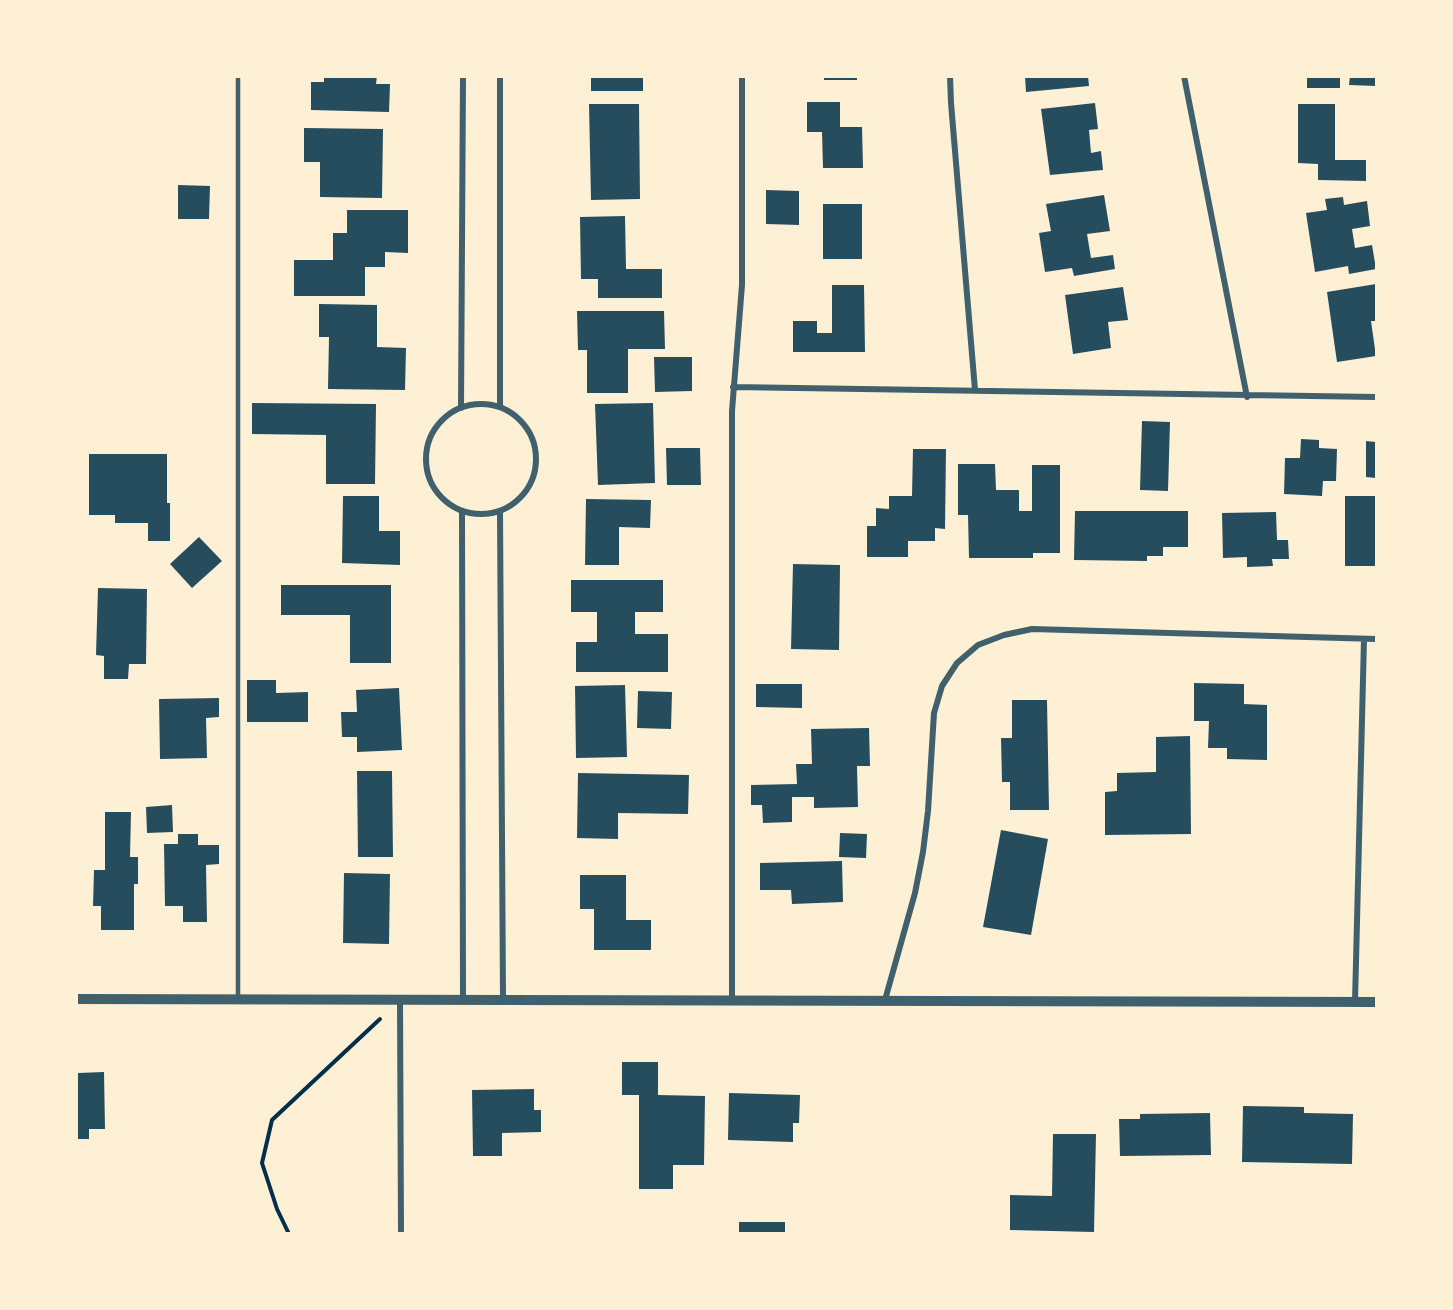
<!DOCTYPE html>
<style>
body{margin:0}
#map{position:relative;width:1453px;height:1310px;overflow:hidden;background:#fdf0d5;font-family:Ubuntu,sans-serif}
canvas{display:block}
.frame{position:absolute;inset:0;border:78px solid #fdf0d5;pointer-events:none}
</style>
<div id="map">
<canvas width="1453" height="1310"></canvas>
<div class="frame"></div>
</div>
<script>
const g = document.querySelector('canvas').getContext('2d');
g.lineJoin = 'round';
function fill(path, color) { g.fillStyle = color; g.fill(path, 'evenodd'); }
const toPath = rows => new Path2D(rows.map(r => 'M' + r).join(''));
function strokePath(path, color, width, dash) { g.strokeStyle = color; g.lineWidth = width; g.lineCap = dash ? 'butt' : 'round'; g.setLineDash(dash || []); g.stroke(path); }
fill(toPath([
 [324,76,377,76,376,84,390,84,389,112,311,110,311,82,324,82],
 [591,76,643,76,643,91,591,91],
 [824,76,857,76,857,80,824,80],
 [1025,76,1088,76,1089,86,1026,92],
 [1307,76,1340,76,1340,88,1307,88],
 [1350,76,1376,76,1376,86,1349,85],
 [807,102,840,102,840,127,862,127,863,168,823,168,822,132,807,132],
 [1095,103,1098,129,1089,130,1091,153,1101,151,1103,170,1050,175,1041,109],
 [589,104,639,104,640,199,591,200],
 [1298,104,1335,104,1335,160,1366,160,1366,181,1318,180,1318,164,1298,163],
 [304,128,383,129,382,198,320,197,320,162,304,162],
 [178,185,210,186,209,219,178,219],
 [766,190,799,191,799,225,766,224],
 [1104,195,1110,231,1087,234,1091,258,1113,255,1115,269,1074,276,1072,268,1045,272,1039,233,1051,231,1046,204],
 [1343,197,1344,205,1367,201,1370,226,1352,229,1355,248,1372,245,1376,269,1349,274,1348,266,1315,272,1306,213,1327,210,1325,199],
 [823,204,862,204,862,259,823,259],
 [347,210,408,210,408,253,385,252,385,267,365,267,365,296,294,296,294,260,333,260,333,233,347,233],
 [625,216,626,269,662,269,662,298,598,298,598,279,581,279,580,217],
 [1376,284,1376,321,1371,321,1376,356,1337,362,1327,292],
 [832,285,864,285,865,352,793,352,793,321,817,321,817,333,832,333],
 [1123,287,1128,320,1108,322,1111,348,1073,354,1065,295],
 [319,304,377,305,377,347,406,348,405,390,328,389,329,337,319,337],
 [577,311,664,311,665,349,628,349,628,393,587,393,587,350,578,350],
 [654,357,692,357,692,391,655,392],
 [252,403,376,404,375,484,326,484,326,435,252,434],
 [653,403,655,483,598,485,595,404],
 [1142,421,1170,422,1168,491,1140,490],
 [1301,439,1319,440,1319,448,1337,449,1336,481,1323,481,1322,496,1284,494,1285,458,1300,458],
 [1366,441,1376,442,1376,478,1366,477],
 [666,448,700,448,701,485,667,485],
 [913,449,946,449,945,529,935,528,935,541,908,541,908,557,867,557,867,526,876,526,876,508,889,509,889,496,912,496],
 [89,454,167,454,167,503,170,503,170,541,148,541,148,523,115,523,115,515,89,515],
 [958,464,995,464,996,490,1019,490,1019,511,1032,511,1032,465,1060,465,1060,553,1033,553,1033,558,969,558,968,515,958,515],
 [343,496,379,496,379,531,400,531,400,565,342,563],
 [1345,496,1376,496,1376,566,1345,566],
 [586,499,651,500,650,528,619,527,619,565,585,565],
 [1075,511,1188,511,1188,547,1163,547,1163,556,1147,556,1147,561,1074,560],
 [1276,512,1277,540,1288,540,1289,559,1272,559,1273,566,1247,567,1247,557,1223,558,1222,513],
 [199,537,222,561,192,588,170,564],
 [793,564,840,565,839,650,791,649],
 [571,580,663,580,663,612,635,612,635,634,668,634,668,672,576,672,576,642,597,642,597,612,571,612],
 [281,585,391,585,391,663,350,663,350,615,281,615],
 [98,588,147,589,146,664,129,664,128,679,104,679,104,656,96,655],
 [247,680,276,680,276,693,308,692,308,722,247,722],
 [1194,683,1244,684,1244,704,1267,705,1267,760,1227,759,1227,748,1208,748,1209,721,1194,721],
 [756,684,802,684,802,708,756,707],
 [625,685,627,757,576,758,575,686],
 [399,688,402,750,357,752,357,737,342,737,341,712,357,712,356,690],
 [638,691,672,692,671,729,637,728],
 [219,698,219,717,206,718,207,758,160,759,159,699],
 [1012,700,1047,700,1049,810,1010,810,1010,782,1002,782,1001,738,1012,738],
 [869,728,870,766,857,766,858,807,814,808,814,797,792,797,792,822,763,823,762,805,751,805,751,785,797,784,796,764,812,764,811,729],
 [1190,736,1191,834,1105,835,1105,792,1117,791,1117,773,1156,772,1156,737],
 [357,771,392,771,393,857,358,857],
 [578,773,689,775,688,814,618,813,618,839,577,838],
 [172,805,173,832,147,833,146,807],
 [105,812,131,812,130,857,138,857,138,884,134,884,134,930,101,930,101,906,93,906,94,870,105,870],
 [1001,830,1048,839,1031,935,983,927],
 [840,833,867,834,866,858,839,857],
 [178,834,198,834,198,845,219,845,219,864,206,865,207,922,183,922,183,906,165,906,164,844,178,844],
 [842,861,843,902,792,904,791,890,760,890,760,863],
 [344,873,390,874,389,944,343,943],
 [580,875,626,875,626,920,651,920,651,950,594,950,594,909,580,909],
 [622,1062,658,1062,658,1095,705,1096,704,1165,673,1165,673,1189,639,1189,639,1095,622,1095],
 [104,1072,105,1129,89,1129,89,1139,76,1139,78,1073],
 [534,1089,534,1110,541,1110,541,1132,502,1133,502,1156,473,1156,472,1090],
 [729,1093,800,1095,799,1123,793,1123,793,1142,728,1140],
 [1243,1106,1304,1107,1304,1113,1353,1114,1352,1164,1242,1162],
 [1210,1113,1211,1155,1120,1156,1119,1119,1140,1119,1140,1114],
 [1053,1134,1096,1134,1094,1232,1010,1230,1010,1195,1052,1196],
 [739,1222,785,1222,785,1234,739,1234]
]), '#264d5e');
strokePath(toPath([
 [289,1234,277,1209,262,1163,272,1120,380,1019]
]), '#003049', 4);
strokePath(toPath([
 [238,76,238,998]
]), '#3f606c', 4.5);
strokePath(toPath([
 [950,76,951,103,975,390],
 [1184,76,1247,397],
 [733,387,1376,397],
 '426 459a55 55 0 1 1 110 0a55 55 0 1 1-110 0Z',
 [500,407,500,76],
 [461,408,463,76],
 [462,511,463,1000],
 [500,511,503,1000],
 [400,1000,401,1234],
 [732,1000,732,411,742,285,742,76],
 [885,1000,915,893,923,852,928,811,934,713,942,686,957,663,978,645,1004,635,1032,629,1376,639],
 [1355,1002,1364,639]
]), '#3f606c', 6);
strokePath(toPath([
 [76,999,1376,1002]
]), '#3f606c', 10);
</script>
